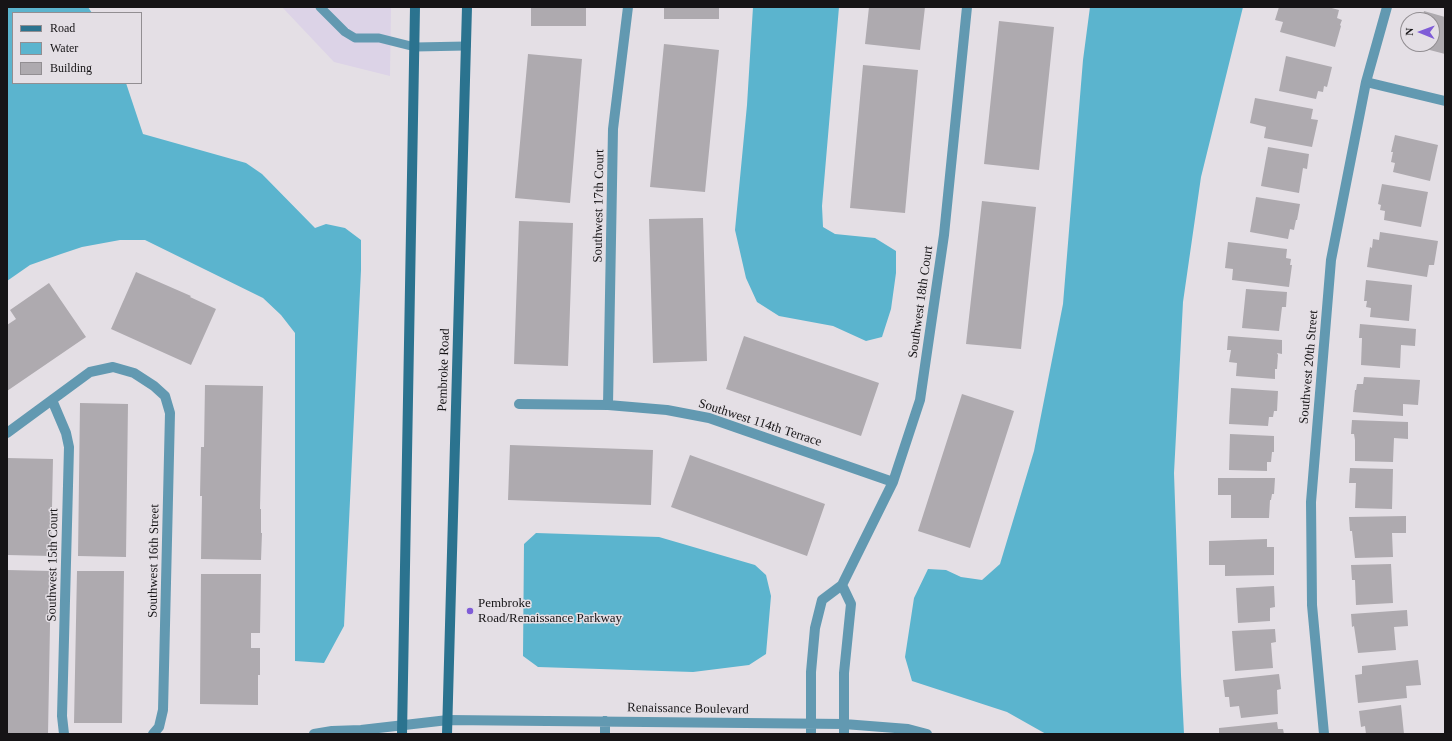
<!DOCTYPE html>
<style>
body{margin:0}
#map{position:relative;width:1452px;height:741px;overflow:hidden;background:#e4dfe5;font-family:Georgia,serif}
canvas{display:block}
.frame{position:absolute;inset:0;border:8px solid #161416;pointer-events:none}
.legend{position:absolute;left:12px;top:12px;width:130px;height:72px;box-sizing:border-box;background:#e4dfe5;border:1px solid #928e92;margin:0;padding:5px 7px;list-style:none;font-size:12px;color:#161416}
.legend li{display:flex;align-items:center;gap:8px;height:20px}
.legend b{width:20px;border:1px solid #928e92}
.north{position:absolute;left:1400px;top:12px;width:40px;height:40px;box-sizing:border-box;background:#e4dfe5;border:1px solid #928e92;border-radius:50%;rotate:271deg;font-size:11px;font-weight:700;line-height:16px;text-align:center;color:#161416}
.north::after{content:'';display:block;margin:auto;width:14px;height:18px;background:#7f5cd7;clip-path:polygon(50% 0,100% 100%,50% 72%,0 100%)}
</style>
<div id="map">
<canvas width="1452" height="741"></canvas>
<div class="frame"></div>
<ul class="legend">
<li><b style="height:5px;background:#2b738f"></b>Road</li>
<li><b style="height:11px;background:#5bb4ce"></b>Water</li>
<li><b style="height:11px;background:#aeaaaf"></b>Building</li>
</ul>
<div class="north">N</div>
</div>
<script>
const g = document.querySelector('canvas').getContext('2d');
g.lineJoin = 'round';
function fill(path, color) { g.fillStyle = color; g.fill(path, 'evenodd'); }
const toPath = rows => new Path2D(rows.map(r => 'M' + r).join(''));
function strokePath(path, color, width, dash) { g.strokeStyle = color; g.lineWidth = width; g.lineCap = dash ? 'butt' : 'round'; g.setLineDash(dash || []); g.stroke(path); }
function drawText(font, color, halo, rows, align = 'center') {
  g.font = font + ' Georgia,serif'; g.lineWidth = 3; g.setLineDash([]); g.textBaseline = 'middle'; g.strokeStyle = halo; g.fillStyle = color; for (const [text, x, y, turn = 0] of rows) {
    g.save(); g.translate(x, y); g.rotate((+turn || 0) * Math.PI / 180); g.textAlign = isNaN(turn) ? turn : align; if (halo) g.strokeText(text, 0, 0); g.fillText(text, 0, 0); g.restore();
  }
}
fill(toPath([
 [282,7,391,7,390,76,334,62]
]), '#dcd3e7');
fill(toPath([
 [7,7,88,7,92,13,13,13,13,83,126,83,143,134,246,163,262,174,315,228,326,224,345,228,361,240,361,270,344,626,324,663,295,661,295,333,281,315,263,298,145,240,120,240,82,247,61,254,30,265,7,281],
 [753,7,839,7,822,206,823,227,835,234,875,238,896,251,896,273,891,309,882,337,866,341,833,326,779,316,757,302,746,278,735,230,747,105],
 [1090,7,1243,7,1201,177,1183,302,1174,473,1181,675,1184,734,1046,734,1007,712,912,681,905,657,914,598,928,569,946,570,961,577,982,580,1000,564,1034,451,1063,304,1083,60],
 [536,533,659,537,755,565,766,575,771,596,766,654,749,665,693,672,538,667,523,656,524,544]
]), '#5bb4ce');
fill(toPath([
 [531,7,586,7,586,26,531,26],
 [664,7,719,7,719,19,664,19],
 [869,7,925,7,920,50,865,44],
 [1279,7,1328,7,1339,10,1337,18,1342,20,1340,25,1341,26,1335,47,1280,32,1283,22,1275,20],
 [1424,11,1445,17,1445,54,1422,48,1423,44,1432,44,1432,20,1422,20],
 [999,21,1054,27,1039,170,984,164],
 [664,44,719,50,705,192,650,187],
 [528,54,582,59,570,203,515,198],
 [1286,56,1332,67,1327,87,1324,86,1323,92,1318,91,1316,99,1279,91],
 [863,65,918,70,905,213,850,208],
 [1255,98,1313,109,1311,119,1318,120,1312,147,1264,138,1266,127,1250,123],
 [1395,135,1438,145,1430,181,1393,172,1395,163,1391,162,1393,152,1391,152],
 [1268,147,1309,154,1307,169,1303,168,1299,193,1261,186],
 [1382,184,1428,192,1421,227,1384,220,1385,211,1380,210,1381,205,1378,204],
 [1256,197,1300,204,1297,220,1296,220,1294,230,1290,229,1288,239,1250,232],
 [982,201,1036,207,1021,349,966,344],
 [703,218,707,361,653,363,649,219],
 [519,221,573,223,568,366,514,364],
 [1380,232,1438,241,1434,265,1429,265,1427,277,1367,267,1370,247,1372,248,1373,239,1379,240],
 [1228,242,1287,249,1286,258,1291,259,1290,265,1292,265,1289,287,1232,280,1233,269,1225,268],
 [136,272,191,296,190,297,216,309,191,365,111,329],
 [1366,280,1412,285,1409,321,1370,317,1371,308,1366,307,1367,301,1364,301],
 [49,283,86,337,7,391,7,325,16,319,10,310],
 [1246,289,1287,292,1286,307,1282,307,1279,331,1242,328],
 [1360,324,1416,329,1415,346,1401,345,1400,368,1361,365,1362,338,1359,338],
 [744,336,879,383,861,436,726,389],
 [1228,336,1282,340,1282,354,1277,353,1278,355,1277,369,1275,369,1275,379,1236,376,1237,363,1229,362,1231,350,1227,350],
 [1364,377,1420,380,1418,405,1403,404,1403,416,1353,412,1355,390,1356,390,1357,384,1363,384],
 [205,385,263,386,260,509,261,509,261,533,262,533,261,560,201,559,202,496,200,496,201,447,204,447],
 [1231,388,1278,391,1277,411,1274,411,1273,417,1269,417,1268,426,1229,424],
 [962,394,1014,411,970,548,918,531],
 [80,403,128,404,126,557,78,556],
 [1352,420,1408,422,1408,439,1394,438,1393,462,1355,461,1355,440,1354,434,1351,434],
 [1230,434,1274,436,1274,452,1272,452,1271,462,1267,462,1267,471,1229,470],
 [510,445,653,450,651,505,508,500],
 [690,455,825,504,807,556,671,507],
 [7,458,53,459,51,556,7,555],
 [1350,468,1393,469,1392,509,1355,508,1356,483,1349,483],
 [1218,478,1275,478,1274,494,1272,494,1271,500,1270,500,1269,518,1231,518,1231,495,1218,495],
 [1406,516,1406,533,1392,533,1393,557,1355,558,1352,531,1350,531,1349,517],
 [1267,539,1267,547,1274,547,1274,575,1225,576,1225,565,1209,565,1209,541],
 [1391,564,1393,603,1356,605,1355,580,1352,580,1351,565],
 [7,570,51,571,48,734,7,734],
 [77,571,124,571,122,723,74,723],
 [201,574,261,574,260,633,251,633,251,648,260,648,260,675,258,675,258,705,200,704],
 [1274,586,1275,607,1270,608,1270,621,1238,623,1236,588],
 [1407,610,1408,626,1394,627,1396,650,1358,653,1354,626,1352,627,1351,614],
 [1275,629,1276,642,1271,643,1273,668,1235,671,1232,631],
 [1418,660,1421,685,1406,686,1407,698,1358,703,1355,675,1362,674,1362,666],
 [1279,674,1281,689,1277,690,1278,714,1241,718,1239,706,1230,707,1229,697,1225,697,1223,680],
 [1401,705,1404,734,1366,734,1365,726,1361,727,1359,711],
 [1277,722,1278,729,1283,729,1284,734,1219,734,1219,728]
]), '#aeaaaf');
strokePath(toPath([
 [320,7,345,32,355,38,379,38,415,47,466,46]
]), '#6299b1', 9);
strokePath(toPath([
 [1366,82,1445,101],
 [52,400,66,433,69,447,62,716,64,734],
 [519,404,608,405,667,410,709,418,893,482],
 [608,405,613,129,628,7],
 [7,433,90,372,113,367,134,373,154,386,165,396,170,413,163,710,159,727,153,734],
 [842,585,851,604,844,673,844,734],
 [314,734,332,731,361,730,448,720,844,724,908,729,927,734],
 [605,734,605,721],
 [811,734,811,672,815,628,822,600,842,585,893,482,920,400,944,235,967,7],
 [1324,734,1312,605,1311,502,1331,260,1366,82,1387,7]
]), '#6299b1', 10);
strokePath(toPath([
 [402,734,415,7],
 [447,734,467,7]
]), '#2b738f', 10);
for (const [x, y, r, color] of [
 [470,611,4,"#7f5cd7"]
]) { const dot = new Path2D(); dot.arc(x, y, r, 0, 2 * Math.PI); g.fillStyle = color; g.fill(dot); strokePath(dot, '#e4dfe5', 1.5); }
drawText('13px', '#161416', '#e4dfe5', [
 ["Southwest 17th Court",599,206,-89],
 ["Southwest 18th Court",921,302,-82],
 ["Southwest 20th Street",1309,367,-85],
 ["Pembroke Road",444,370,-88],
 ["Southwest 114th Terrace",760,423,18],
 ["Southwest 16th Street",154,561,-89],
 ["Southwest 15th Court",53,565,-89],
 ["Renaissance Boulevard",688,709,1]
]);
drawText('13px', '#161416', '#e4dfe5', [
 ["Pembroke",478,604],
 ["Road/Renaissance Parkway",478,619]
], 'left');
</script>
